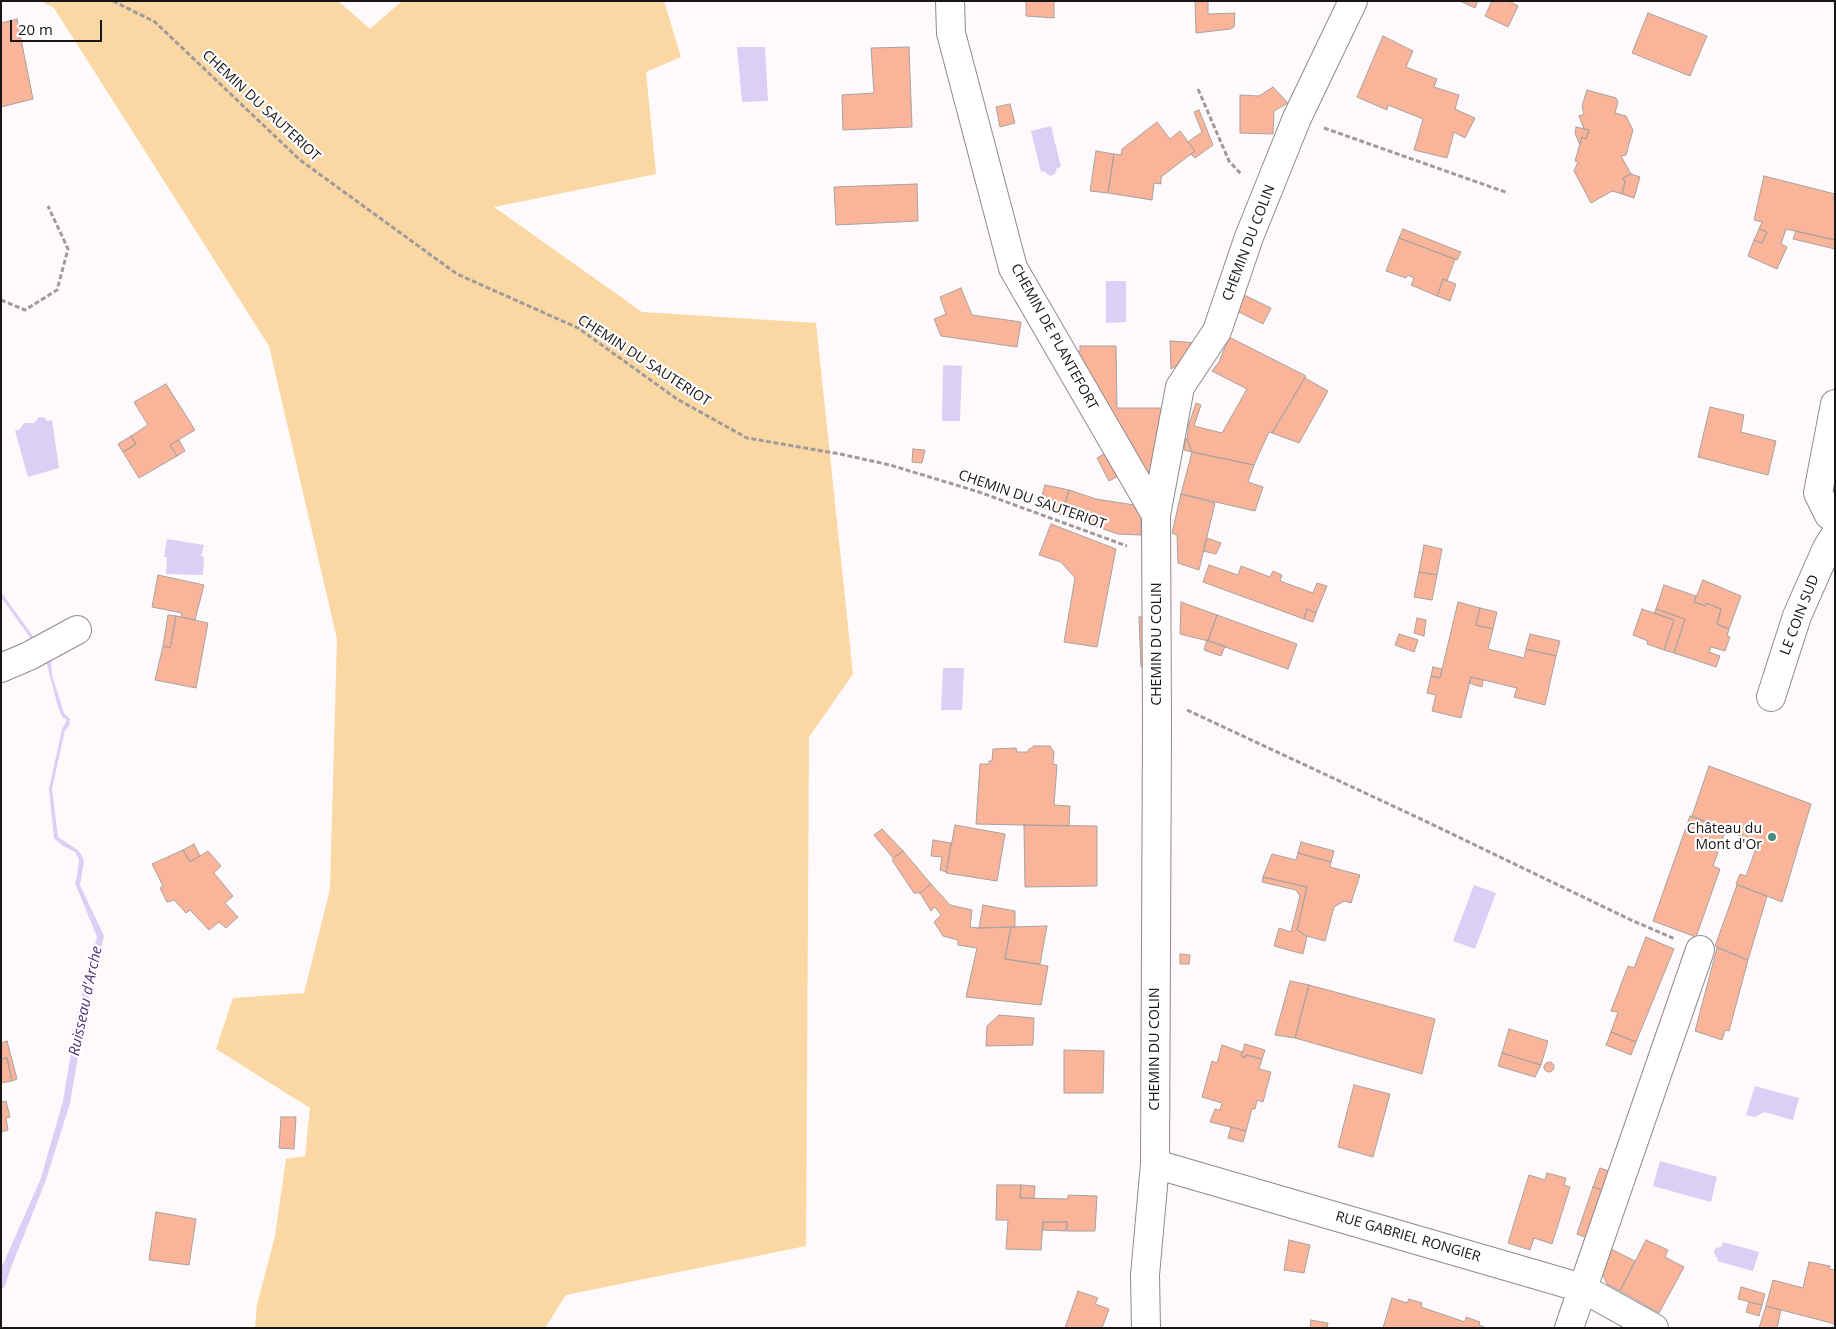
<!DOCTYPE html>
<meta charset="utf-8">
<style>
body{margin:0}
#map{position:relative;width:1836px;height:1329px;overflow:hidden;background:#fef9fa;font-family:"Open Sans",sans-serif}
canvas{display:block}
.frame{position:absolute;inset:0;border:2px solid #171515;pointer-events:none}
.scale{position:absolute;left:10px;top:20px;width:92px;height:22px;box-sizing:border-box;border:2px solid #171515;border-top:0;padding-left:6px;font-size:15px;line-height:18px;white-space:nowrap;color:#171515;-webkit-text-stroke:4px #fff;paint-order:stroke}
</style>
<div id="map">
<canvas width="1836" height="1329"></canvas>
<div class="frame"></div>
<div class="scale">20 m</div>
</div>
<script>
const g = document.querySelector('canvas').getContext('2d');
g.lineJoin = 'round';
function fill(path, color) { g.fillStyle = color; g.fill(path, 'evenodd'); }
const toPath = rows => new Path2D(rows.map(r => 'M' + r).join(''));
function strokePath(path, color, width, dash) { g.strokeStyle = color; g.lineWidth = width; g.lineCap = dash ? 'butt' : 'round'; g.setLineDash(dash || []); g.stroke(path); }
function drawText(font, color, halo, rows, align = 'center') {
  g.font = font + ' "Open Sans",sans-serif'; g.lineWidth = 4.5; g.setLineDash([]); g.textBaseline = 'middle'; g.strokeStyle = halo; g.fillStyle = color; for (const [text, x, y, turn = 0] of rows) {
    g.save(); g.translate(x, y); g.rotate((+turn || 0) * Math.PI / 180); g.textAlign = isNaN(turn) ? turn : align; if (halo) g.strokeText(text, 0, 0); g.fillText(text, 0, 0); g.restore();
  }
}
fill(toPath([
 [41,1,338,1,370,29,402,1,664,1,681,57,646,72,656,174,494,207,642,312,816,323,853,674,809,737,806,1246,566,1295,545,1328,255,1328,257,1305,275,1236,286,1159,305,1156,310,1108,216,1049,233,998,304,993,330,889,337,639,269,346,54,8]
]), '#fbd7a4');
fill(toPath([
 [737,47,765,47,768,101,742,102],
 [1051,126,1061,167,1057,168,1055,174,1050,176,1044,171,1041,172,1031,131],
 [1106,281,1126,281,1126,322,1106,323],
 [943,365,962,366,960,421,942,421],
 [39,417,45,418,47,421,52,420,59,468,28,477,15,431,20,429,24,423,34,423],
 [167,539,204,545,201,556,204,557,203,575,166,574,167,557,164,557],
 [1,592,51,661,52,675,64,713,70,719,69,726,65,730,52,789,58,837,78,850,82,856,84,861,80,885,104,936,87,1005,70,1103,46,1180,6,1280,1,1278,1,1269,41,1178,63,1101,79,1005,97,937,75,883,77,876,79,859,75,852,63,846,54,838,49,789,62,729,67,720,63,718,58,707,46,660,1,597],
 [943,668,964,668,962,710,941,710],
 [1474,885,1496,893,1475,949,1453,941],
 [1755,1086,1799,1098,1793,1120,1764,1112,1755,1117,1746,1115],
 [1660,1161,1717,1177,1711,1202,1653,1186],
 [1723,1242,1759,1252,1753,1271,1717,1261,1718,1258,1715,1256,1714,1251,1716,1248,1721,1247]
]), '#dbcff5');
strokePath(toPath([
 [1,1284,6,1268]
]), '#dbcff5', 9);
const building = toPath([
 [1026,1,1054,1,1054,18,1026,16,1026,1],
 [1195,1,1208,1,1208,14,1235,13,1234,27,1230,29,1196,33,1195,1],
 [1460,1,1478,1,1475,8,1460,1],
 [1492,1,1509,1,1518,6,1508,27,1485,16,1492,1],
 [1648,13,1707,36,1690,76,1632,53,1648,13],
 [17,19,33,99,1,107,1,23,17,19],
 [1383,36,1413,51,1406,67,1437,79,1434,87,1459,95,1455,109,1475,118,1465,138,1454,132,1447,158,1414,150,1423,119,1388,105,1387,110,1357,97,1383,36],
 [909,47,912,127,843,130,842,95,874,93,871,48,909,47],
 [1273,87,1288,103,1274,111,1273,134,1240,133,1240,95,1259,96,1273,87],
 [1587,90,1616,98,1618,102,1615,113,1626,116,1633,130,1626,155,1621,156,1631,174,1623,178,1625,182,1622,194,1612,191,1591,203,1574,171,1578,162,1575,161,1582,137,1586,139,1589,130,1584,129,1579,116,1584,114,1582,106,1587,90],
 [1010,104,1015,123,1000,127,996,107,1010,104],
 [1199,110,1213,145,1195,158,1191,154,1195,151,1188,142,1202,132,1194,112,1199,110],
 [1157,122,1170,139,1180,131,1195,151,1161,177,1161,184,1154,183,1152,200,1108,193,1114,154,1121,155,1122,149,1157,122],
 [1576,127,1589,130,1586,139,1582,137,1580,145,1575,133,1576,127],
 [1096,151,1114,154,1108,193,1090,191,1096,151],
 [1631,174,1640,177,1634,198,1622,194,1625,182,1623,178,1631,174],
 [1764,176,1835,194,1833,199,1835,200,1835,240,1786,229,1781,244,1787,247,1777,269,1748,256,1754,240,1762,243,1767,232,1759,229,1762,222,1754,220,1764,176],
 [917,184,918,221,836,225,834,187,917,184],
 [1403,229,1461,252,1457,260,1399,238,1403,229],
 [1759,229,1767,232,1762,243,1754,240,1759,229],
 [1796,231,1835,240,1835,249,1793,239,1796,231],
 [1399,238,1455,259,1447,281,1443,279,1437,296,1411,285,1414,278,1408,275,1406,278,1386,271,1399,238],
 [1443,279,1456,284,1450,301,1437,296,1443,279],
 [961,288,972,315,1021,322,1017,347,941,336,934,319,946,314,940,297,961,288],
 [1242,294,1271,308,1263,324,1237,311,1242,294],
 [1229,337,1306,376,1272,433,1269,432,1254,465,1192,452,1187,439,1189,424,1196,403,1201,405,1194,426,1222,433,1247,389,1212,371,1219,362,1229,337],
 [1170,341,1199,343,1182,362,1171,369,1170,341],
 [1080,346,1116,346,1117,408,1164,408,1158,473,1141,473,1070,351,1080,351,1080,346],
 [1305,378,1328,391,1299,443,1272,433,1305,378],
 [166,384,195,430,170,445,177,456,139,478,123,452,136,444,131,436,148,425,134,402,166,384],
 [1710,407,1744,415,1741,432,1776,441,1768,475,1698,457,1710,407],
 [131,436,136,444,123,452,118,444,131,436],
 [1185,439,1187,439,1192,452,1184,450,1185,439],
 [179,440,185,451,177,456,170,445,179,440],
 [913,449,925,450,922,463,912,462,913,449],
 [1108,452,1122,474,1109,481,1097,458,1108,452],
 [1192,452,1254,465,1248,482,1263,487,1255,511,1181,494,1192,452],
 [1045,485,1069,490,1062,515,1039,506,1045,485],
 [1069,490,1096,499,1141,506,1141,535,1118,534,1062,515,1069,490],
 [1181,494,1215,503,1199,570,1178,563,1177,535,1172,533,1181,494],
 [1051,524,1116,549,1097,647,1064,642,1075,578,1061,562,1039,555,1051,524],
 [1207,538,1221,543,1216,554,1203,551,1207,538],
 [1424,545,1442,549,1437,575,1419,572,1424,545],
 [1209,565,1238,575,1241,566,1270,577,1273,571,1282,575,1280,581,1313,593,1317,583,1327,586,1316,613,1307,609,1304,619,1203,582,1209,565],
 [1419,572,1437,575,1432,600,1414,597,1419,572],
 [158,575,204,585,195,620,181,617,182,613,152,607,158,575],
 [1703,580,1741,596,1729,629,1717,624,1721,609,1706,603,1705,606,1694,602,1703,580],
 [1664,585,1696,596,1694,602,1705,606,1706,603,1721,609,1717,624,1729,629,1727,636,1730,637,1725,651,1711,647,1709,652,1720,656,1716,667,1674,653,1685,619,1656,609,1664,585],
 [1181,602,1217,615,1208,641,1180,634,1181,602],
 [1458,602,1480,608,1476,625,1493,629,1488,649,1524,658,1526,649,1556,656,1545,705,1514,697,1517,688,1471,677,1461,718,1432,711,1436,695,1427,693,1431,676,1440,678,1458,602],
 [1480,608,1497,612,1493,629,1476,625,1480,608],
 [1307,609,1316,613,1313,622,1304,619,1307,609],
 [1642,609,1674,620,1664,650,1647,644,1648,641,1633,635,1642,609],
 [1656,609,1685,619,1674,653,1664,650,1674,620,1654,613,1656,609],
 [168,615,176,616,170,648,163,646,168,615],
 [1217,615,1297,644,1288,669,1208,641,1217,615],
 [176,616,208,623,196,688,155,680,163,646,170,648,176,616],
 [1139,617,1154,617,1154,667,1141,667,1139,617],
 [1417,618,1426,620,1424,636,1414,633,1417,618],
 [1399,634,1418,640,1414,652,1395,645,1399,634],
 [1530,634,1560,641,1556,656,1526,649,1530,634],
 [1207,640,1225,646,1221,656,1204,650,1207,640],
 [1433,667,1442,669,1440,678,1431,676,1433,667],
 [1471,677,1483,680,1482,687,1469,683,1471,677],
 [1034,746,1050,746,1054,752,1053,764,1057,765,1054,805,1070,806,1069,826,976,824,980,764,989,764,989,761,992,761,993,749,1016,748,1017,752,1028,752,1028,750,1034,746],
 [1709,766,1811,804,1782,902,1736,884,1740,874,1746,876,1758,843,1692,816,1709,766],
 [1690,816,1726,829,1713,866,1720,869,1696,937,1653,921,1690,816],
 [955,825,1005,834,997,881,946,873,955,825],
 [1024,825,1097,826,1097,886,1025,887,1024,825],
 [882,829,903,851,893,858,874,835,882,829],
 [933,840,951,843,946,872,940,870,942,857,931,856,933,840],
 [1301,842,1334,851,1331,862,1298,853,1301,842],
 [194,844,200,856,190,862,183,850,194,844],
 [183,850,190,862,208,851,221,866,214,873,233,896,225,903,238,917,226,928,219,922,209,930,190,910,186,913,174,900,167,902,160,888,163,886,152,864,183,850],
 [903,851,931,884,920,893,914,893,892,860,903,851],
 [1298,853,1331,862,1330,867,1360,875,1351,903,1344,901,1334,907,1325,941,1307,936,1297,930,1307,887,1263,877,1272,854,1296,860,1298,853],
 [1263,877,1307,887,1297,930,1307,936,1303,954,1274,946,1279,928,1291,932,1300,896,1296,890,1262,882,1263,877],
 [931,884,950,905,972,910,970,927,979,928,1011,927,1005,959,1048,966,1041,1005,966,997,977,948,958,945,958,940,943,936,934,922,941,915,935,907,931,911,920,893,931,884],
 [1737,885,1767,896,1748,960,1715,946,1737,885],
 [983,905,1015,911,1015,927,979,928,983,905],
 [1047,926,1040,964,1005,959,1011,927,1047,926],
 [1646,937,1674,949,1636,1042,1611,1032,1618,1012,1611,1011,1628,966,1634,968,1646,937],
 [1717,948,1748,960,1729,1031,1725,1030,1722,1040,1695,1031,1717,948],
 [1180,954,1190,955,1189,964,1180,964,1180,954],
 [1290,981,1309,985,1295,1038,1275,1035,1290,981],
 [1309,985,1435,1019,1422,1074,1295,1038,1309,985],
 [999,1015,1034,1018,1033,1045,986,1046,987,1026,999,1015],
 [1509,1029,1548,1041,1541,1065,1502,1053,1509,1029],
 [1611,1032,1636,1042,1631,1055,1606,1045,1611,1032],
 [7,1041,17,1079,12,1081,7,1058,1,1059,1,1043,7,1041],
 [1245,1044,1265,1050,1262,1059,1246,1055,1245,1058,1241,1056,1245,1044],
 [1222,1045,1242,1052,1241,1056,1245,1058,1246,1055,1262,1059,1259,1069,1271,1072,1263,1102,1257,1100,1255,1109,1252,1109,1246,1131,1210,1122,1215,1109,1220,1110,1222,1103,1202,1097,1212,1061,1217,1063,1222,1045],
 [1064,1050,1104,1051,1103,1093,1064,1093,1064,1050],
 [1502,1053,1541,1065,1535,1077,1498,1066,1502,1053],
 [7,1058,12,1081,1,1083,1,1059,7,1058],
 '1544 1067a5 5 0 1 1 10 0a5 5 0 1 1-10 0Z',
 [1354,1085,1390,1094,1373,1157,1338,1147,1354,1085],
 [1,1097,2,1102,6,1101,10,1117,6,1118,8,1130,1,1132,1,1097],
 [281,1117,296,1117,294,1149,279,1148,281,1117],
 [1231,1127,1246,1131,1243,1142,1228,1138,1231,1127],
 [1600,1168,1618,1174,1611,1193,1593,1187,1600,1168],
 [1547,1173,1566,1178,1564,1185,1570,1187,1552,1244,1534,1238,1530,1250,1508,1243,1529,1175,1545,1180,1547,1173],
 [997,1185,1021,1185,1020,1198,1068,1199,1068,1195,1097,1196,1095,1231,1067,1231,1067,1222,1043,1222,1041,1250,1006,1249,1008,1220,996,1220,997,1185],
 [1021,1185,1035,1186,1034,1198,1020,1198,1021,1185],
 [1593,1187,1611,1193,1595,1241,1577,1234,1593,1187],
 [156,1212,196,1219,189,1265,149,1260,156,1212],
 [1043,1222,1067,1222,1066,1231,1043,1230,1043,1222],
 [1289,1240,1310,1245,1304,1273,1284,1270,1289,1240],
 [1646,1240,1668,1250,1665,1257,1684,1267,1659,1313,1620,1291,1646,1240],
 [1605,1246,1635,1261,1620,1291,1607,1284,1598,1264,1605,1246],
 [1809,1262,1830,1266,1829,1269,1835,1270,1835,1324,1766,1306,1773,1280,1803,1288,1809,1262],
 [1741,1287,1765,1294,1762,1305,1738,1299,1741,1287],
 [1078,1291,1098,1298,1095,1304,1109,1309,1102,1328,1065,1328,1078,1291],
 [1392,1298,1407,1303,1409,1299,1422,1303,1421,1307,1465,1322,1466,1317,1480,1322,1479,1325,1486,1328,1383,1328,1392,1298],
 [1749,1302,1762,1305,1759,1316,1746,1312,1749,1302],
 [1766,1306,1781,1310,1777,1328,1759,1328,1766,1306],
 [1311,1320,1328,1323,1327,1328,1310,1328,1311,1320]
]);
fill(building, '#fab499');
strokePath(building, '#a8a2a0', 1);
const minor = toPath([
 [950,1,951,33,1013,268,1156,515],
 [1835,404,1818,493,1829,515,1835,517],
 [1,668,29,656,77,630],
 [1771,697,1797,616,1827,548,1835,535],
 [1155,1164,1582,1288,1654,1328],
 [1146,1328,1145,1275,1155,1164,1157,724,1156,515,1180,387,1217,331,1249,237,1297,118,1353,1],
 [1569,1328,1700,950]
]);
strokePath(minor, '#908a8b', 30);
strokePath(toPath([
 [113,1,155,22,300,160,457,274,578,328,677,399,747,438,840,454,890,465,979,492,1127,546],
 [1198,89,1229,161,1242,175],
 [1324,128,1508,193],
 [1,300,25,310,57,290,68,249,48,206],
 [1187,710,1423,820,1631,920,1675,939]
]), '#9f9b9b', 3, [5, 2.5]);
strokePath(minor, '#fff', 28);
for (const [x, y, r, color] of [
 [1772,837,5,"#478b7d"]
]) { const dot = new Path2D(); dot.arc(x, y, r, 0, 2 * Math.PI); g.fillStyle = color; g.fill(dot); strokePath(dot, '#fff', 2); }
drawText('14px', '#171515', '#fff', [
 ["CHEMIN DU SAUTERIOT",261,106,43],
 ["CHEMIN DU COLIN",1249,243,-69],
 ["CHEMIN DE PLANTEFORT",1054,337,61],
 ["CHEMIN DU SAUTERIOT",644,361,33],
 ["CHEMIN DU SAUTERIOT",1032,500,19],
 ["LE COIN SUD",1800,615,-69],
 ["CHEMIN DU COLIN",1157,644,-90],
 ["CHEMIN DU COLIN",1155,1049,-90],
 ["RUE GABRIEL RONGIER",1408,1237,16]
]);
drawText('14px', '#171515', '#fff', [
 ["Château du",1762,829],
 ["Mont d'Or",1762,845]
], 'right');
drawText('italic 15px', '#51337c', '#fff', [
 ["Ruisseau d'Arche",86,1001,-78]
]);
</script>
